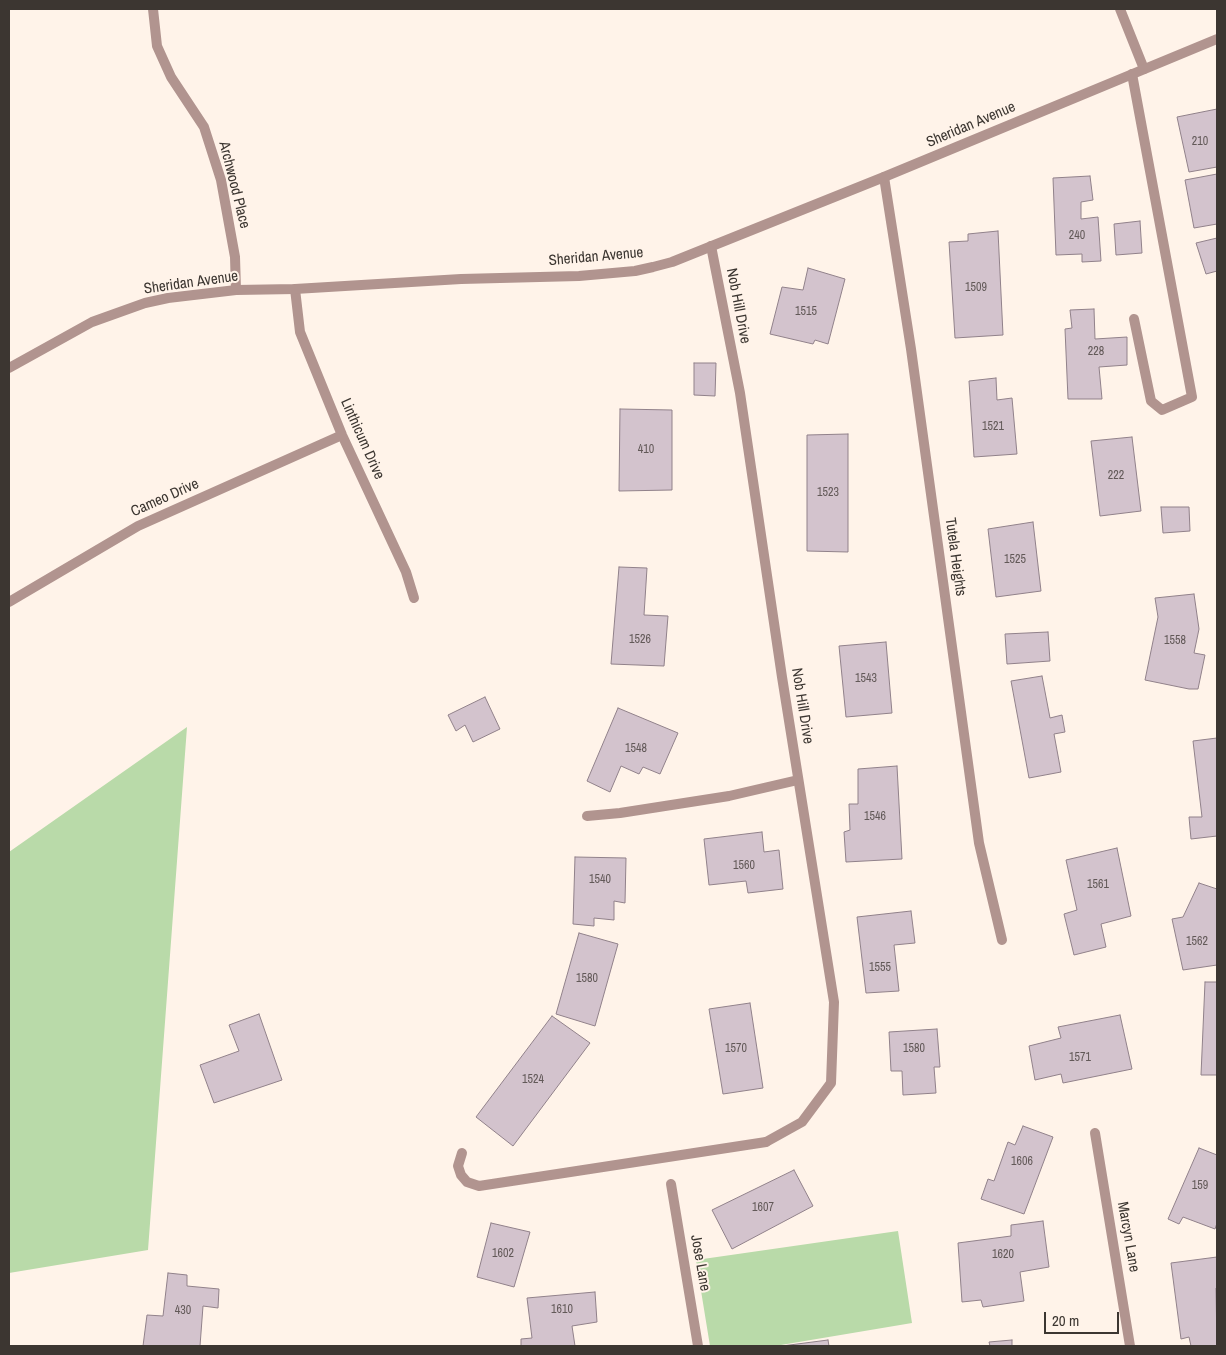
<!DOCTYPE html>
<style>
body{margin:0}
#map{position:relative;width:1226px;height:1355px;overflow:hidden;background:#fff3e9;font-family:"Archivo Narrow",sans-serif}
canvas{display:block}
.frame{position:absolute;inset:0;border:10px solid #3c3631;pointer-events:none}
.scale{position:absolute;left:1044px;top:1312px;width:75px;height:22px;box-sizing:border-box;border:2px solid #3c3631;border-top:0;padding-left:6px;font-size:15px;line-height:18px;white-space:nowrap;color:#3c3631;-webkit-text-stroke:4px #fff3e9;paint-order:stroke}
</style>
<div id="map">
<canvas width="1226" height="1355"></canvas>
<div class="frame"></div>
<div class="scale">20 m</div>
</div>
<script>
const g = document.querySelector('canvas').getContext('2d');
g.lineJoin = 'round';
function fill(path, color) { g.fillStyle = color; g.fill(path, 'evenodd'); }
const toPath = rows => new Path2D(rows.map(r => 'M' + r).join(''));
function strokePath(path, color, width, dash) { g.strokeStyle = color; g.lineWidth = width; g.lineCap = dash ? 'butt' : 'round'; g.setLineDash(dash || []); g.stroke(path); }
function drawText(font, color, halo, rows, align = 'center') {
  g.font = font + ' "Archivo Narrow",sans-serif'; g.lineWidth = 4; g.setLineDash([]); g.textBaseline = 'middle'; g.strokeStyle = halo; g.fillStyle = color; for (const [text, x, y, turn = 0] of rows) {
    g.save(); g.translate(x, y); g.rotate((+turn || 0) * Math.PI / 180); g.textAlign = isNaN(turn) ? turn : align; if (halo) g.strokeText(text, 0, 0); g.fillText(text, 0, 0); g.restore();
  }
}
fill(toPath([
 [187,727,148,1250,9,1273,9,852],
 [898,1231,912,1323,775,1346,710,1346,696,1260]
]), '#b9daa9');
const building = toPath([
 [1217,109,1217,167,1189,172,1177,117,1217,109],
 [1217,174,1217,224,1194,228,1185,180,1217,174],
 [1090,176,1093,200,1081,202,1081,219,1098,217,1101,261,1082,262,1082,254,1056,255,1053,178,1090,176],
 [1140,221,1142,253,1116,255,1114,224,1140,221],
 [998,231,1003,335,955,338,949,242,968,241,968,234,998,231],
 [1217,238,1217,271,1206,274,1196,243,1217,238],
 [808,268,845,279,828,344,815,340,813,344,770,334,782,287,803,290,808,268],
 [1094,309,1095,339,1127,337,1127,365,1099,367,1102,399,1068,399,1065,329,1072,328,1070,310,1094,309],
 [694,363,716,363,715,396,694,395,694,363],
 [996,378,997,400,1012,398,1017,454,974,457,969,381,996,378],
 [620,409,672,410,672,490,619,491,620,409],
 [848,434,848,552,807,551,807,435,848,434],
 [1132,437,1141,511,1100,516,1091,441,1132,437],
 [1161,507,1189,507,1190,531,1163,533,1161,507],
 [1033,522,1041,591,996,597,988,529,1033,522],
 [619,567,647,568,644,615,668,616,664,666,611,664,619,567],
 [1194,594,1199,629,1194,653,1205,655,1198,689,1189,689,1145,680,1158,617,1155,598,1194,594],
 [1048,632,1050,661,1007,664,1005,634,1048,632],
 [886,642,892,713,846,717,839,646,886,642],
 [1042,676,1050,718,1062,715,1065,732,1054,734,1061,772,1029,778,1011,681,1042,676],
 [485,697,500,729,473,742,465,725,456,731,448,715,485,697],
 [618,708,678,733,660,774,643,767,639,774,621,766,610,792,587,781,618,708],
 [1217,738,1217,836,1191,839,1189,817,1202,817,1193,741,1217,738],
 [897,766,902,859,846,862,844,832,850,830,849,804,858,804,858,769,897,766],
 [762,832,764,852,779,850,783,889,748,893,746,881,709,885,704,839,762,832],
 [1117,848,1131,916,1101,924,1106,947,1074,955,1064,914,1077,910,1066,860,1117,848],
 [575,857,626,858,625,903,614,901,614,920,594,918,594,926,573,924,575,857],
 [1199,883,1217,889,1217,965,1183,970,1172,919,1183,917,1199,883],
 [911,911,915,943,894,945,899,991,866,993,857,917,911,911],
 [579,933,618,944,595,1026,556,1014,579,933],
 [1205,982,1217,982,1217,1075,1201,1075,1205,982],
 [750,1003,763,1088,723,1094,709,1009,750,1003],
 [259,1014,282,1080,214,1103,200,1065,239,1051,229,1025,259,1014],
 [1120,1015,1132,1069,1063,1083,1061,1074,1035,1080,1029,1046,1061,1038,1058,1027,1120,1015],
 [552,1016,590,1043,513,1146,476,1117,552,1016],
 [937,1029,940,1067,934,1067,936,1093,903,1095,902,1071,891,1071,889,1032,937,1029],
 [1023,1126,1053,1137,1024,1214,981,1199,988,1179,994,1181,1008,1142,1015,1145,1023,1126],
 [1199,1148,1217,1155,1217,1223,1215,1229,1183,1217,1179,1224,1168,1219,1199,1148],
 [794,1170,813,1206,732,1249,712,1210,794,1170],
 [1043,1221,1049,1267,1020,1272,1024,1301,983,1307,981,1300,962,1302,958,1243,1011,1236,1011,1225,1043,1221],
 [491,1223,530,1232,514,1287,477,1277,491,1223],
 [1217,1257,1217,1288,1216,1288,1217,1346,1191,1346,1189,1337,1181,1339,1171,1263,1217,1257],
 [168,1273,187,1275,187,1286,219,1289,218,1308,203,1306,200,1346,143,1346,147,1315,163,1316,168,1273],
 [595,1292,597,1322,572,1326,575,1346,521,1346,521,1339,532,1338,527,1298,595,1292],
 [828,1340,829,1346,782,1346,828,1340],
 [1012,1340,1012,1346,990,1346,989,1342,1012,1340]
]);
fill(building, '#d3c3cd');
strokePath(building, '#91818a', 1);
strokePath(toPath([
 [587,816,620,813,729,796,798,780],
 [462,1153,458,1166,461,1175,467,1182,479,1186,766,1142]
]), '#b1948f', 10);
strokePath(toPath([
 [153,9,157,46,171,77,204,127,221,180,235,257,236,290],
 [1120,9,1144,69],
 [1132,74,1192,397,1162,410,1151,401,1134,319],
 [884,177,911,349,979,843,1002,940],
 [711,246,740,393,782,677,834,1002,831,1083,802,1122,766,1142],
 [295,289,300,332,342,435,406,572,414,598],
 [9,602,138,526,342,435],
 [1095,1133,1130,1346],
 [671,1184,698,1346]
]), '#b1948f', 10);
strokePath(toPath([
 [9,368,92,322,145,303,168,298,236,290,295,289,461,279,579,276,635,271,653,267,672,262,884,177,1217,39]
]), '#b1948f', 10);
drawText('12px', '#625958', null, [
 ["210",1200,142],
 ["240",1077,236],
 ["1509",976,288],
 ["1515",806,312],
 ["228",1096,352],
 ["1521",993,427],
 ["410",646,450],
 ["222",1116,476],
 ["1523",828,493],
 ["1525",1015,560],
 ["1526",640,640],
 ["1558",1175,641],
 ["1543",866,679],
 ["1548",636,749],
 ["1546",875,817],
 ["1560",744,866],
 ["1540",600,880],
 ["1561",1098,885],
 ["1562",1197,942],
 ["1555",880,968],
 ["1580",587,979],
 ["1570",736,1049],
 ["1580",914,1049],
 ["1571",1080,1058],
 ["1524",533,1080],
 ["1606",1022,1162],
 ["159",1200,1186],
 ["1607",763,1208],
 ["1602",503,1254],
 ["1620",1003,1255],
 ["1610",562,1310],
 ["430",183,1311]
]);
drawText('15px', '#3c3631', '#fff3e9', [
 ["Sheridan Avenue",971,125,-23],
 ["Archwood Place",234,185,76],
 ["Sheridan Avenue",596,257,-5],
 ["Sheridan Avenue",191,283,-8],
 ["Nob Hill Drive",738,306,79],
 ["Linthicum Drive",362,439,66],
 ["Cameo Drive",165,498,-24],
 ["Tutela Heights",955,557,82],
 ["Nob Hill Drive",802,706,81],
 ["Marcyn Lane",1128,1237,80],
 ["Jose Lane",700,1263,80]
]);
</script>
